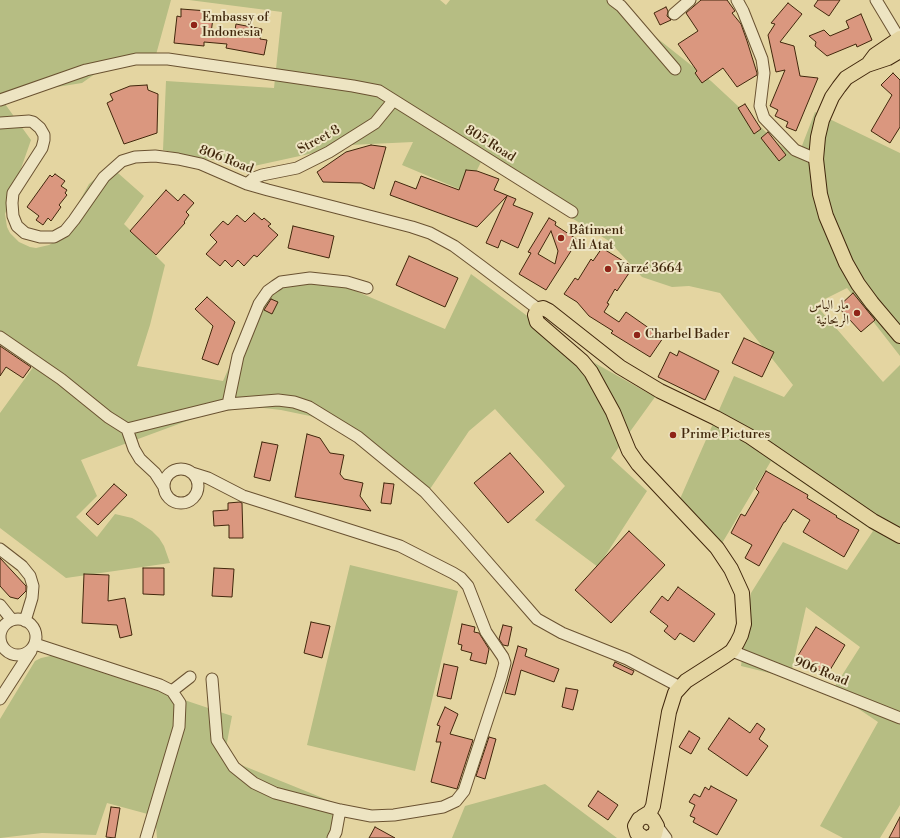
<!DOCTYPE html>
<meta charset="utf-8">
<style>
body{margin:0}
canvas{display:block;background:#e4d5a1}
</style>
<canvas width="900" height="838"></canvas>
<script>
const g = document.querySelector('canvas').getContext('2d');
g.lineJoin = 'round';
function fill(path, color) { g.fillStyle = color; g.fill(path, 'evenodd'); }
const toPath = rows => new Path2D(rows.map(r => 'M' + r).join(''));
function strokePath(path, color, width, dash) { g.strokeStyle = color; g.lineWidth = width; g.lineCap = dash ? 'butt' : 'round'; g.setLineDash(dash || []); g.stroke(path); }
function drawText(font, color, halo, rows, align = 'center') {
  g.font = font + ' "Libre Bodoni",Amiri,serif'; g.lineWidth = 4; g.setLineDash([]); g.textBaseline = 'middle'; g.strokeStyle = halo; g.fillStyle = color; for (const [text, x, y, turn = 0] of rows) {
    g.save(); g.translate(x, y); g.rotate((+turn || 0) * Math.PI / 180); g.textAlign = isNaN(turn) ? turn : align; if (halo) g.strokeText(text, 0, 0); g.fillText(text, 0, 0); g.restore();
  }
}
fill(toPath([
 [0,0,171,0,154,62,102,69,82,83,0,96],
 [189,0,440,0,446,5,450,0,609,0,711,81,781,146,798,156,815,112,900,153,900,356,847,288,815,304,883,382,900,365,900,805,880,838,843,838,820,826,878,722,832,691,860,647,806,607,790,678,741,666,751,593,783,542,847,570,873,531,771,461,718,550,676,508,734,376,784,397,793,385,720,293,689,286,672,287,642,277,609,241,481,162,466,192,402,165,413,142,350,145,254,166,206,159,163,150,166,81,274,88,282,12],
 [0,97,31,140,5,214,7,227,10,233,19,242,30,247,36,248,49,245,54,242,65,227,89,184,110,166,144,196,124,224,165,265,150,325,137,366,223,381,254,312,266,297,290,282,339,284,445,329,471,274,577,353,655,397,611,458,647,491,598,567,535,520,565,486,495,409,469,431,430,489,338,427,310,416,281,410,264,408,246,408,212,413,195,418,81,460,97,496,76,517,97,537,115,514,132,518,139,522,152,531,159,538,164,546,170,563,66,578,0,528,0,413,34,366,0,343],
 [350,565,458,591,415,771,307,745],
 [55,655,77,661,83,666,232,716,224,758,350,809,333,838,157,838,155,816,107,803,96,835,42,833,0,838,0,719,35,661,41,658],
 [545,784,617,838,452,838,465,806]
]), '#b6bd83');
const building = toPath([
 [701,0,727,0,735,11,732,13,741,24,747,41,757,73,757,75,737,87,723,68,702,83,695,73,697,71,678,44,698,31,686,13,701,0],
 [818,0,840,0,829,16,814,6,818,0],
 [788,3,802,14,780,42,794,46,800,76,818,78,796,131,786,127,788,122,775,116,778,110,770,106,785,70,776,72,768,35,775,24,771,23,788,3],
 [666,7,668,11,667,16,671,20,660,25,654,13,666,7],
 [181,9,208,11,208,18,213,18,211,33,234,36,236,24,262,29,260,39,267,40,264,55,226,48,227,44,204,42,204,46,174,43,177,16,181,17,181,9],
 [861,14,872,40,857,47,856,44,827,56,815,46,816,42,809,36,824,30,830,36,849,28,846,21,861,14],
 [893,73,900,80,900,127,890,143,871,131,892,95,881,85,893,73],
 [147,85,148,90,158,94,157,133,124,144,107,103,113,100,110,94,130,86,147,85],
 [745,104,761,129,754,134,738,108,745,104],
 [768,132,786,155,779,161,761,138,768,132],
 [371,145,386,147,374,189,361,183,323,182,317,172,346,152,371,145],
 [466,170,477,171,499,179,494,190,516,199,513,205,533,213,518,248,501,240,498,248,486,243,507,196,477,227,390,195,395,181,416,189,421,176,459,190,466,170],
 [55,174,65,181,61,186,67,190,65,193,67,195,59,205,61,207,51,221,48,218,43,225,36,220,39,216,27,207,50,175,52,177,55,174],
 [166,190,178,201,184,194,194,203,186,212,189,215,184,222,185,223,156,255,130,231,166,190],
 [254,213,262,220,264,218,271,224,268,226,278,235,257,257,254,255,244,266,238,260,232,267,225,260,220,266,206,254,217,242,210,235,223,221,228,225,237,215,245,222,254,213],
 [549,218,556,222,555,225,578,240,546,290,519,274,531,253,528,252,549,218],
 [551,231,558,251,555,264,538,254,551,231],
 [293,226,334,236,329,258,288,248,293,226],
 [602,248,633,267,617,291,615,289,607,303,609,304,604,312,619,322,626,312,663,338,650,357,611,333,613,331,589,316,577,302,564,294,575,278,578,280,591,259,593,261,602,248],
 [409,256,458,278,445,307,396,285,409,256],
 [853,293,875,320,861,332,838,307,853,293],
 [207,297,235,322,218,365,202,359,213,326,195,309,207,297],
 [271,299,278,302,272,314,264,310,271,299],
 [744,338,774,352,762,377,732,363,744,338],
 [0,346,31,367,23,378,6,367,0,376,0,346],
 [679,351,719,371,705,400,658,377,670,352,677,356,679,351],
 [307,434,320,438,330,453,344,455,340,474,344,479,363,483,360,496,371,511,295,497,307,434],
 [262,442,278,445,270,481,254,477,262,442],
 [510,453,544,492,508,523,474,483,510,453],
 [766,471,808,495,807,498,837,516,836,517,859,530,844,557,803,532,810,520,793,509,785,522,784,522,759,566,745,558,752,545,731,533,741,514,745,516,759,492,756,489,766,471],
 [384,483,394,484,391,504,381,503,384,483],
 [114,484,127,495,98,525,86,514,114,484],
 [240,502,242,503,243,538,229,538,229,525,214,526,213,511,228,510,228,503,240,502],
 [629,531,665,565,611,623,575,590,629,531],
 [0,558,26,586,26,591,18,599,10,597,0,586,0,558],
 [143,568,164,568,164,595,143,594,143,568],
 [214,568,234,569,232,597,212,596,214,568],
 [84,574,109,575,108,601,125,598,132,635,120,638,117,625,82,623,84,574],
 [678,587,715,614,694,642,680,633,675,640,664,631,668,626,650,612,662,596,668,601,678,587],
 [311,622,330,626,322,658,304,653,311,622],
 [462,624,475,627,474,632,479,633,489,649,486,664,470,660,472,653,461,650,462,645,458,644,462,624],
 [503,625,512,627,508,646,503,645,499,639,503,625],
 [816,627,845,645,827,675,797,657,816,627],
 [518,646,527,649,525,656,559,669,554,682,521,670,515,695,505,693,518,646],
 [615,662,634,671,632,675,613,666,615,662],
 [444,664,458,667,451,699,437,696,444,664],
 [566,688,578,690,573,710,562,707,566,688],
 [445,707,458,714,450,734,473,740,457,789,431,782,441,742,436,742,440,726,437,725,445,707],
 [729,718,750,733,757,723,765,729,759,739,768,746,747,776,708,749,729,718],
 [689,731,700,738,691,754,679,747,689,731],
 [489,737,496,739,485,779,476,776,489,737],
 [711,786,737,800,717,835,693,822,695,818,690,816,695,805,689,802,694,794,700,797,705,787,709,790,711,786],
 [598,791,618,805,608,820,588,806,598,791],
 [111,807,120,808,115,838,106,837,111,807],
 [900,817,900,838,889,838,900,817],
 [375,827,395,838,369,838,375,827]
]);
fill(building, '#da977f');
strokePath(building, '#41270c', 1);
const minor = toPath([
 [613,0,621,6,675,69],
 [737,0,743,11,762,59,764,73,760,106,764,118,795,150,816,159],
 [876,0,900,40],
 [674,14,690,0],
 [0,100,86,70,136,59,168,59,353,86,379,91,572,212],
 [0,123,29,121,33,122,40,128,44,135,44,140,42,148,13,193,12,203,13,216,17,226,25,233,40,237,54,237,65,231,74,220,104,177,122,161,135,157,155,156,178,159,201,164,247,184,268,190,412,227,430,233,454,246,481,266,538,309],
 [247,184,254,178,262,175,297,168,329,152,375,123,393,101],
 [0,337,61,379,108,417,127,429,228,404,278,400,294,402,309,407,358,437,425,492,462,533,537,619,562,633,627,659,680,687],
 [228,404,238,356,259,304,268,291,275,286,281,282,310,278,347,282,367,288],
 [127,429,134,449,140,459,155,473,164,487],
 '164 486a17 17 0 1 1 34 0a17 17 0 1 1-34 0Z',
 [192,473,208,478,243,496,400,546,453,573,461,578,468,586,486,632,503,657,505,663,501,678,464,791,456,801,443,807,394,815,371,816,340,810,275,793,254,783,234,767,217,740,212,679],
 [0,549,22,566,30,576,33,586,32,598,25,621],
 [0,605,12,620],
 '0 637a18 18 0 1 1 36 0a18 18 0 1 1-36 0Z',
 [35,644,160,685,172,691,180,703,179,727,146,838],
 [732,651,900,718],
 [172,691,190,677],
 [0,699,31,651],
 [657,826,666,838],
 [333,838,336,832,340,810]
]);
const major = toPath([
 [900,51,888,58,867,65,846,78,839,87,832,97,822,120,818,137,816,159,820,194,826,216,846,263,858,284,872,303,900,336],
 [869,63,875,55,900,38],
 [642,817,650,812,653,806,669,712,675,693,686,681,725,656,732,651,737,643,741,635,744,624,742,593,731,569,717,548,638,464,629,451,613,412,591,372,582,361,537,322,535,315,538,309,543,308,549,311,620,367,660,391,716,418,749,436,873,521,900,536],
 [644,838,637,833,635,826,639,819,646,816,653,819,657,826,655,834,648,838]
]);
strokePath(minor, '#6a5231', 13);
strokePath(major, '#41270c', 16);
strokePath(minor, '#ede4c2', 11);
strokePath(major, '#e4d5a1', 14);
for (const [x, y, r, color] of [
 [194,25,4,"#8f2418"],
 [561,238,4,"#8f2418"],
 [608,269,4,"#8f2418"],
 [857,313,4,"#8f2418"],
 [637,335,4,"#8f2418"],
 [673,435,4,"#8f2418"]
]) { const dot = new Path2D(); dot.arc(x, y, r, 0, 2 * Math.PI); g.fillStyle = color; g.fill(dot); strokePath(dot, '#ede4c2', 1.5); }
drawText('13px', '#41270c', '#ede4c2', [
 ["Embassy of",202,18],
 ["Indonesia",202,33],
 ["Bâtiment",569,231],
 ["Ali Atat",569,246],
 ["Yarzé 3664",616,269],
 ["مار الياس",849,306,"right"],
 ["الريحانية",849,321,"right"],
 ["Charbel Bader",645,335],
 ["Prime Pictures",681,435]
], 'left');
drawText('13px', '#41270c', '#ede4c2', [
 ["Street 8",319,140,-29],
 ["805 Road",490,144,32],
 ["806 Road",226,160,21],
 ["906 Road",821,672,22]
]);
</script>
